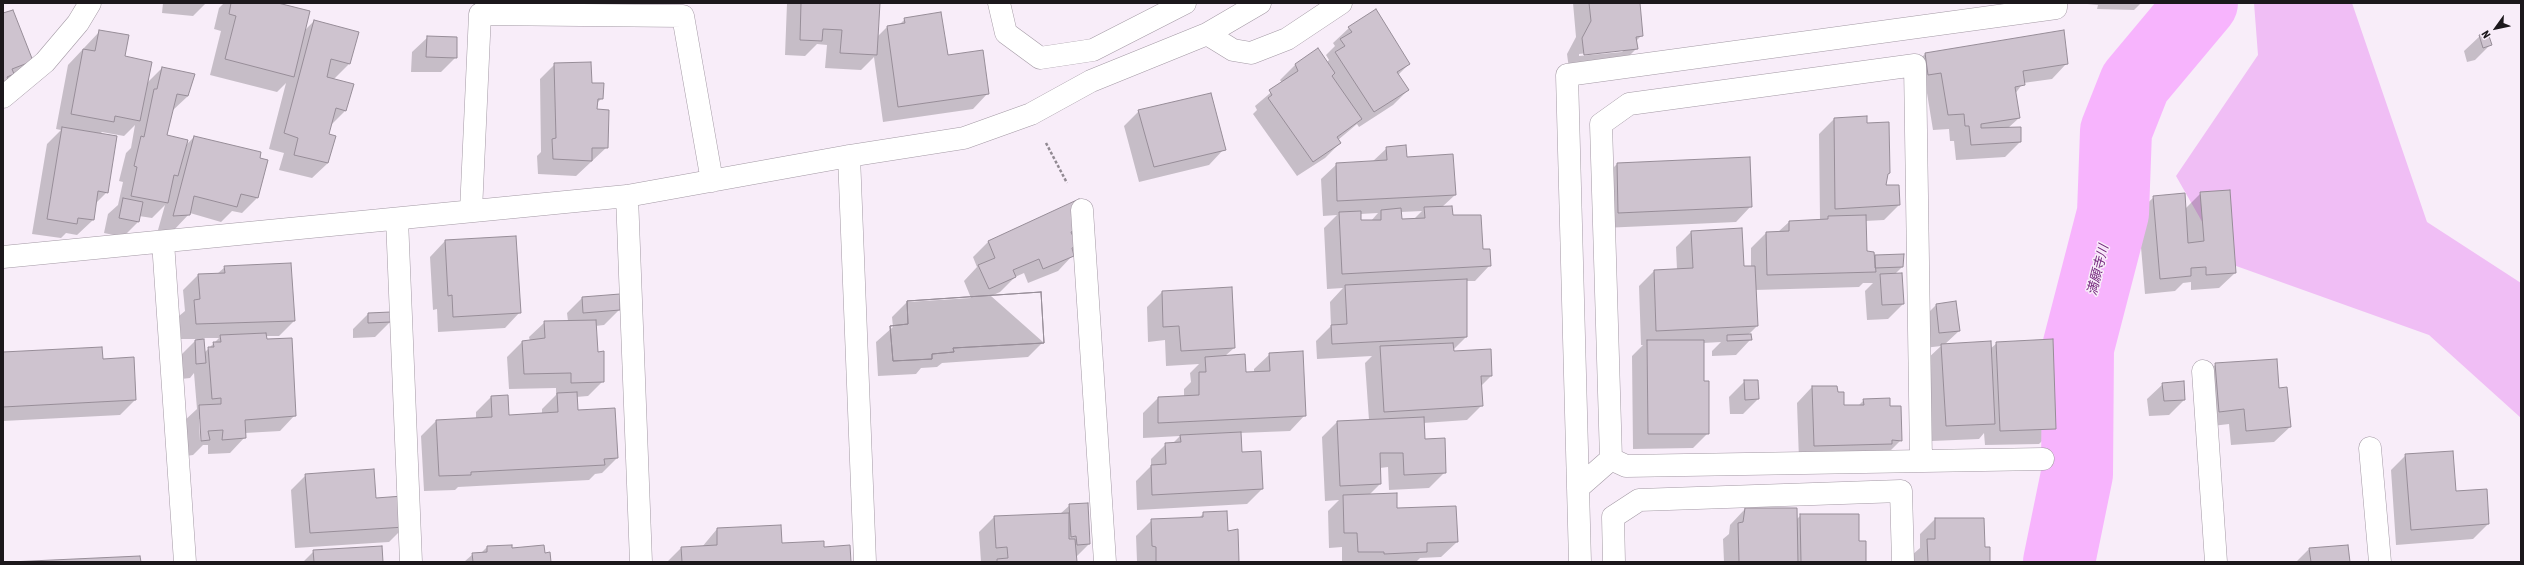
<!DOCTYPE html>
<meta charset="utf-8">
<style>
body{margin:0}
#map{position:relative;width:2524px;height:565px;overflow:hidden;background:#f8edf9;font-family:"Asap Condensed",sans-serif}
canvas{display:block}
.frame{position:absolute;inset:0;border:4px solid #1c181c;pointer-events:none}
.north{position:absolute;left:2476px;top:8px;width:40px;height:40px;-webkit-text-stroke:3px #f8edf9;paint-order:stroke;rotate:237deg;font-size:11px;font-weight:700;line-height:16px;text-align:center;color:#1c181c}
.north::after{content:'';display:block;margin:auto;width:14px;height:18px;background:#1c181c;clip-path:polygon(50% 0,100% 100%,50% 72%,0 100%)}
</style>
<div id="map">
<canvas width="2524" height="565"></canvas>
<div class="frame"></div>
<div class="north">N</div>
</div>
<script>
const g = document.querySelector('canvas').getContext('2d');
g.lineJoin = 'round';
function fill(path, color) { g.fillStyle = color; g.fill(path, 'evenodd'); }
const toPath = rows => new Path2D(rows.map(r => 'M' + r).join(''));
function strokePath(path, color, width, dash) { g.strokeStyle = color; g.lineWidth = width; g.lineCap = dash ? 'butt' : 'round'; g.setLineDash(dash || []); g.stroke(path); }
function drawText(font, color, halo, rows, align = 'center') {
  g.font = font + ' "Asap Condensed","Noto Sans JP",sans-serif'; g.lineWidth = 3; g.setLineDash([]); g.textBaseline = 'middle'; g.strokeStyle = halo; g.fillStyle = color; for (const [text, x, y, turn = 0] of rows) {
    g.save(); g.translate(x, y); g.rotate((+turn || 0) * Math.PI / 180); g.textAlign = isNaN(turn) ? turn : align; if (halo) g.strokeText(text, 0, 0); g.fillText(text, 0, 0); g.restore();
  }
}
fill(toPath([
 [2254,3,2352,3,2427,222,2521,283,2521,418,2429,335,2225,262,2176,176,2258,55]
]), '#f0bef5');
fill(toPath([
 [163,3,206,3,193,16,162,13],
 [224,3,274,3,304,31,314,21,349,64,333,80,346,110,330,126,328,134,335,137,328,163,312,178,279,170,284,153,269,149,286,83,277,92,210,75,221,31,214,29,219,8],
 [787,3,879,3,877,37,887,27,899,25,905,19,988,93,973,109,883,122,874,57,861,70,825,68,827,45,817,44,805,56,785,55],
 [1573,3,1639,3,1642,35,1635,42,1636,49,1621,64,1569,69,1567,54,1576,37],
 [1625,49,1622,52,1579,56,1579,54],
 [2076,3,2141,3,2134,10,2097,9,2098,5],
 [3,14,32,60,3,84],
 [1349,28,1409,64,1398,75,1408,90,1393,105,1359,127,1357,124,1338,140,1340,143,1325,158,1297,176,1253,114,1257,110,1255,106,1282,83,1280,80,1295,65,1327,62,1329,60,1326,55,1335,46,1333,43],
 [100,31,147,83,162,68,188,96,172,111,166,136,185,146,194,137,267,161,257,198,242,213,232,211,221,222,190,213,174,230,158,230,165,205,152,218,139,216,138,222,123,237,104,233,108,214,118,205,123,182,119,181,126,153,131,148,135,125,124,136,102,132,100,134,107,192,95,204,93,220,77,235,66,233,61,238,32,234,47,144,61,130,56,129,68,65],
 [2480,36,2491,44,2475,60,2467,62,2464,51],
 [428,37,456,57,441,72,411,72,412,52],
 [1925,54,2067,63,2052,79,2023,83,2015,94,2019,118,2008,128,2020,142,2005,157,1956,160,1954,141,1950,141,1949,129,1933,130,1926,87,1910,69],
 [555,64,591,84,602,98,597,103,596,110,607,147,576,176,538,174,537,156,541,152,540,79],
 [1139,111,1224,149,1209,165,1139,182,1124,126],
 [1834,119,1866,124,1889,173,1886,176,1885,186,1899,205,1884,220,1865,221,1866,252,1874,256,1903,255,1902,267,1895,274,1903,304,1888,319,1867,320,1865,291,1873,283,1863,283,1859,287,1755,290,1757,326,1748,335,1751,339,1736,355,1712,356,1712,351,1721,342,1703,343,1703,382,1708,433,1693,448,1633,449,1632,356,1643,345,1641,345,1639,286,1654,271,1677,270,1676,247,1691,232,1743,267,1751,267,1751,248,1766,233,1778,232,1789,222,1820,220,1819,134],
 [1387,148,1406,158,1455,195,1442,207,1482,250,1490,265,1475,281,1466,281,1466,337,1453,350,1491,376,1481,386,1482,405,1467,420,1423,423,1424,440,1445,472,1429,488,1389,490,1388,467,1380,468,1380,484,1369,495,1457,542,1441,557,1420,558,1416,562,1342,562,1342,547,1329,548,1328,511,1339,500,1325,501,1322,437,1337,422,1369,420,1365,363,1372,356,1317,359,1316,341,1331,326,1330,302,1343,288,1327,289,1324,228,1337,215,1323,216,1321,179,1337,164,1372,162],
 [1422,211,1414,219,1401,220,1401,212],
 [1378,213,1371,221,1361,221,1360,214],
 [1617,164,1751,206,1736,222,1603,228,1602,179],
 [2201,193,2235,273,2219,288,2191,290,2191,282,2183,283,2175,291,2145,294,2138,212,2154,197,2185,209],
 [1078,228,1071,235,1076,245,1071,250,1073,255,1058,271,1028,283,1024,273,1015,277,1000,292,991,296,1043,342,1028,357,942,363,937,367,921,368,916,374,878,376,876,342,893,327,892,317,907,302,971,298,964,281,977,267,973,257,988,242],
 [445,241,520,312,505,328,438,332,437,309,433,310,430,257],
 [225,267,294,321,279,336,266,336,295,415,280,431,245,433,245,437,230,453,208,454,208,445,203,445,193,455,186,456,184,421,197,409,194,373,190,378,181,379,180,356,197,339,181,339,179,316,185,311,183,290,198,275,217,274],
 [203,338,219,338,204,353],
 [199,419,201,419,202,439,200,441],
 [1232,288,1234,348,1225,356,1245,373,1254,373,1254,369,1270,354,1305,415,1290,431,1240,433,1242,453,1260,452,1262,489,1247,504,1137,510,1136,481,1151,466,1151,459,1166,444,1173,443,1180,436,1143,438,1143,413,1158,398,1184,397,1184,389,1191,382,1190,373,1199,364,1166,366,1165,340,1148,342,1147,307,1162,292],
 [582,298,619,310,604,325,595,326,597,353,603,381,588,396,576,397,577,411,617,458,602,473,595,474,589,480,458,487,455,490,424,491,421,436,436,421,476,419,476,412,491,397,507,396,508,416,542,414,542,409,556,395,556,388,509,389,507,357,522,342,530,341,529,337,545,322,568,321,567,313],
 [1936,305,1959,331,1944,345,1990,349,1997,343,2055,428,2039,444,1985,445,1984,433,1979,439,1932,441,1932,435,1929,434,1926,360,1941,346,1924,348,1921,320],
 [368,314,390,322,375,337,353,338,353,329],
 [3,353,102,360,135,400,120,415,3,421],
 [2216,364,2279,389,2290,427,2274,442,2231,445,2229,424,2204,427,2200,380],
 [1745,381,1758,399,1743,414,1730,414,1729,397],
 [2163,384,2184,400,2169,415,2149,416,2147,399],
 [1812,387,1836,387,1837,394,1843,406,1858,406,1864,400,1889,407,1901,440,1886,455,1799,460,1797,403],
 [2406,455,2455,492,2488,524,2473,539,2396,545,2391,470],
 [306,475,375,499,404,527,389,542,295,548,291,490],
 [1070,505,1089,544,1076,557,1076,562,981,562,979,532,994,517,1060,514],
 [1745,509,1797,519,1801,515,1858,542,1865,562,1724,562,1723,539,1729,534,1730,525],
 [1204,513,1227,532,1238,562,1137,561,1136,536,1152,520,1199,518],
 [1935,519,1984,548,1989,562,1912,562,1912,555,1920,548,1920,534],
 [717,529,781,545,823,548,850,562,667,562,681,548,702,547],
 [487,547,544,554,550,562,464,562,473,554,481,553],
 [2309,549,2349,562,2296,562],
 [314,551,382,562,303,562]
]), '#0003');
strokePath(toPath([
 [2059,562,2077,474,2078,348,2113,213,2116,131,2135,83,2202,3]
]), '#f7b4fd', 72);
const building = toPath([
 [231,3,278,3,310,11,294,77,225,59,236,16,229,14,231,3],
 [801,3,880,3,877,55,840,53,842,30,823,29,822,41,800,40,801,3],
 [1589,3,1640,3,1643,36,1636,37,1638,49,1584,55,1582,38,1591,21,1589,3],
 [1376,9,1410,64,1397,72,1409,90,1374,112,1335,52,1345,46,1340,39,1352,32,1348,27,1376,9],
 [13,10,33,61,12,69,14,74,7,77,8,80,3,82,3,13,13,10],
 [941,12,948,55,983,50,989,94,898,107,887,26,905,23,904,18,941,12],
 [314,20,359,32,350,64,331,59,327,77,354,84,346,111,336,108,329,134,336,136,328,163,294,155,298,138,284,133,314,20],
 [99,30,129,35,125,56,152,62,140,121,115,116,114,122,71,114,83,49,95,51,99,30],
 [2064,30,2068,64,2023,71,2025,85,2015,87,2020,118,1981,124,1981,128,2021,127,2021,142,1971,145,1969,126,1965,126,1964,114,1948,115,1941,73,1928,75,1925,53,2064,30],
 [2488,33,2492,45,2483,48,2479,35,2488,33],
 [427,36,457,37,457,58,426,57,427,36],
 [1318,48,1335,73,1332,76,1362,119,1337,137,1341,143,1313,162,1268,98,1272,95,1269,90,1298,71,1295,64,1318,48],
 [591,62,592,83,604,83,603,99,598,99,597,109,609,110,608,148,592,148,592,161,553,159,552,139,556,138,554,63,591,62],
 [162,67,195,74,188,96,177,94,167,135,188,140,178,176,174,175,168,203,131,196,137,167,134,166,141,136,144,137,154,89,157,89,162,67],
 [1211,93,1226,150,1154,167,1138,110,1211,93],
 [1867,116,1867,123,1889,122,1890,173,1888,174,1886,185,1899,185,1900,205,1835,209,1834,118,1867,116],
 [62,127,117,136,108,193,98,191,94,220,78,218,77,224,47,219,62,127],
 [194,136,261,152,260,158,268,160,258,198,241,194,237,207,194,196,190,215,173,216,194,136],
 [1406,145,1407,157,1453,154,1456,195,1337,201,1336,163,1387,160,1386,147,1406,145],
 [1750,157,1752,207,1618,213,1617,163,1750,157],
 [2230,190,2236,273,2206,275,2206,267,2191,268,2191,276,2160,279,2153,196,2185,193,2188,243,2204,241,2200,192,2230,190],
 [123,198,143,202,139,222,119,218,123,198],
 [1079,199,1079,228,1071,232,1077,246,1072,248,1074,256,1043,269,1039,259,1013,270,1016,277,989,289,978,265,995,258,988,241,1079,199],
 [1452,206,1453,215,1481,215,1483,249,1490,249,1491,266,1342,274,1339,212,1361,211,1361,220,1381,220,1381,210,1401,208,1402,219,1425,218,1424,207,1452,206],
 [1866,215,1867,251,1874,252,1876,272,1767,275,1766,232,1789,231,1789,221,1828,219,1828,216,1866,215],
 [1742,228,1744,266,1755,266,1758,326,1656,331,1654,270,1693,268,1691,231,1742,228],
 [516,236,521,313,453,317,452,295,448,296,445,240,516,236],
 [1904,254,1903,267,1875,268,1875,255,1904,254],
 [291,263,295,321,196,324,194,300,200,299,198,274,225,273,224,266,291,263],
 [1902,273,1904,304,1882,305,1880,274,1902,273],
 [1467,279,1467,337,1332,344,1331,325,1347,324,1345,285,1467,279],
 [1232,287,1235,348,1181,351,1179,326,1163,327,1162,291,1232,287],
 [1041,292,1044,343,953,348,954,352,932,354,932,359,893,361,890,326,908,324,907,301,1041,292],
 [1041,292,1044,343,953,348,954,352,932,354,932,359,893,361,890,326,908,324,907,301,1041,292],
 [620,294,620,310,583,313,582,297,620,294],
 [1956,301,1960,331,1939,333,1936,304,1956,301],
 [391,312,391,322,368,323,368,313,391,312],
 [596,320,598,352,604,351,604,382,571,383,571,373,524,374,522,341,545,338,544,321,596,320],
 [266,333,267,339,292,338,296,416,245,420,246,438,222,440,223,430,208,431,210,440,201,441,199,405,221,404,221,398,212,399,208,347,214,347,213,342,221,342,220,335,266,333],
 [1751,334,1752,340,1727,341,1727,335,1751,334],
 [204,339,206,363,196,364,195,340,204,339],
 [2053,339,2056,429,2000,431,1996,342,2053,339],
 [1647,340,1704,340,1704,381,1709,381,1709,434,1648,434,1647,340],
 [1991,341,1995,424,1946,426,1941,344,1991,341],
 [1453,343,1454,351,1491,349,1492,376,1481,376,1483,406,1384,412,1380,346,1453,343],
 [102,347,103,359,134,357,136,400,3,407,3,352,102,347],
 [1303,351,1306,416,1158,423,1158,397,1199,395,1199,372,1206,372,1205,357,1245,354,1246,372,1270,371,1269,353,1303,351],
 [2277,359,2279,388,2287,387,2291,427,2246,431,2244,409,2219,412,2215,363,2277,359],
 [1744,380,1758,380,1759,399,1745,400,1744,380],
 [2184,381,2185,400,2164,401,2162,383,2184,381],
 [1812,386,1837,386,1838,392,1844,392,1844,405,1864,405,1863,399,1890,398,1890,406,1901,406,1902,441,1892,440,1892,444,1814,446,1812,386],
 [577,392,578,410,615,408,618,458,604,459,605,465,471,472,471,475,439,476,436,420,492,417,491,396,508,395,509,415,558,412,557,393,577,392],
 [1424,417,1425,439,1445,438,1446,473,1404,475,1403,453,1380,453,1381,484,1340,486,1337,421,1424,417],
 [1241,432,1242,452,1261,451,1263,489,1152,495,1151,465,1166,464,1165,443,1181,442,1180,435,1241,432],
 [2453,451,2456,491,2487,489,2489,524,2411,530,2405,454,2453,451],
 [374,469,376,498,403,496,405,527,310,533,305,474,374,469],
 [1397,493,1397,508,1456,506,1458,542,1427,543,1427,552,1384,554,1384,552,1358,552,1357,533,1344,533,1343,495,1397,493],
 [1088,503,1090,544,1077,545,1076,536,1071,537,1069,504,1088,503],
 [1745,508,1797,508,1798,562,1739,562,1738,523,1743,522,1745,508],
 [1227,511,1228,531,1238,529,1239,562,1156,562,1156,547,1152,546,1151,519,1203,517,1203,512,1227,511],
 [1069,513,1069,539,1075,539,1077,562,997,562,997,559,1008,558,1007,547,996,548,994,516,1069,513],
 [1800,514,1859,514,1859,541,1866,541,1866,562,1801,562,1800,514],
 [1935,518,1984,518,1985,547,1990,547,1990,562,1928,562,1927,539,1935,539,1935,518],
 [781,525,782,543,824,541,824,547,850,545,851,562,682,562,681,547,717,545,717,528,781,525],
 [512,545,512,548,544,545,545,553,550,552,551,562,473,562,472,553,487,552,487,546,512,545],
 [2348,545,2350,562,2311,562,2309,548,2348,545],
 [382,546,383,562,314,562,313,550,382,546],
 [140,556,141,562,9,562,140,556]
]);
fill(building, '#cec3cf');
strokePath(building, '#978d98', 1);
const minor = toPath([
 [999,3,1006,33,1040,58,1093,50,1185,3],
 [1207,34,1233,50,1251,53,1287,39,1341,3],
 [3,97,45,62,78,23,90,3],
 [849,156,865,562],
 [627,196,641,562],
 [1082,210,1105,562],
 [471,211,480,14,683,16,712,181],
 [397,219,411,562],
 [163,242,185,562],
 [3,257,627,196,849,156,964,138,1031,114,1091,81,1207,34,1260,3],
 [2203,371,2216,562],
 [2370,448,2380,562],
 [1611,459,1626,466,2043,459],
 [1578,488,1611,459,1601,124,1629,104,1915,65,1921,460],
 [1580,562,1567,75,2056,8,2056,3],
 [1614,562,1613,517,1639,500,1901,491,1903,562]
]);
strokePath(minor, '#a399a4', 23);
strokePath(toPath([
 [1046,143,1067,183]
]), '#918992', 2.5, [3, 2]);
strokePath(minor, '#fff', 22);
drawText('italic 13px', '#75297d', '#f8edf9', [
 ["満願寺川",2098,270,-76]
]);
</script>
